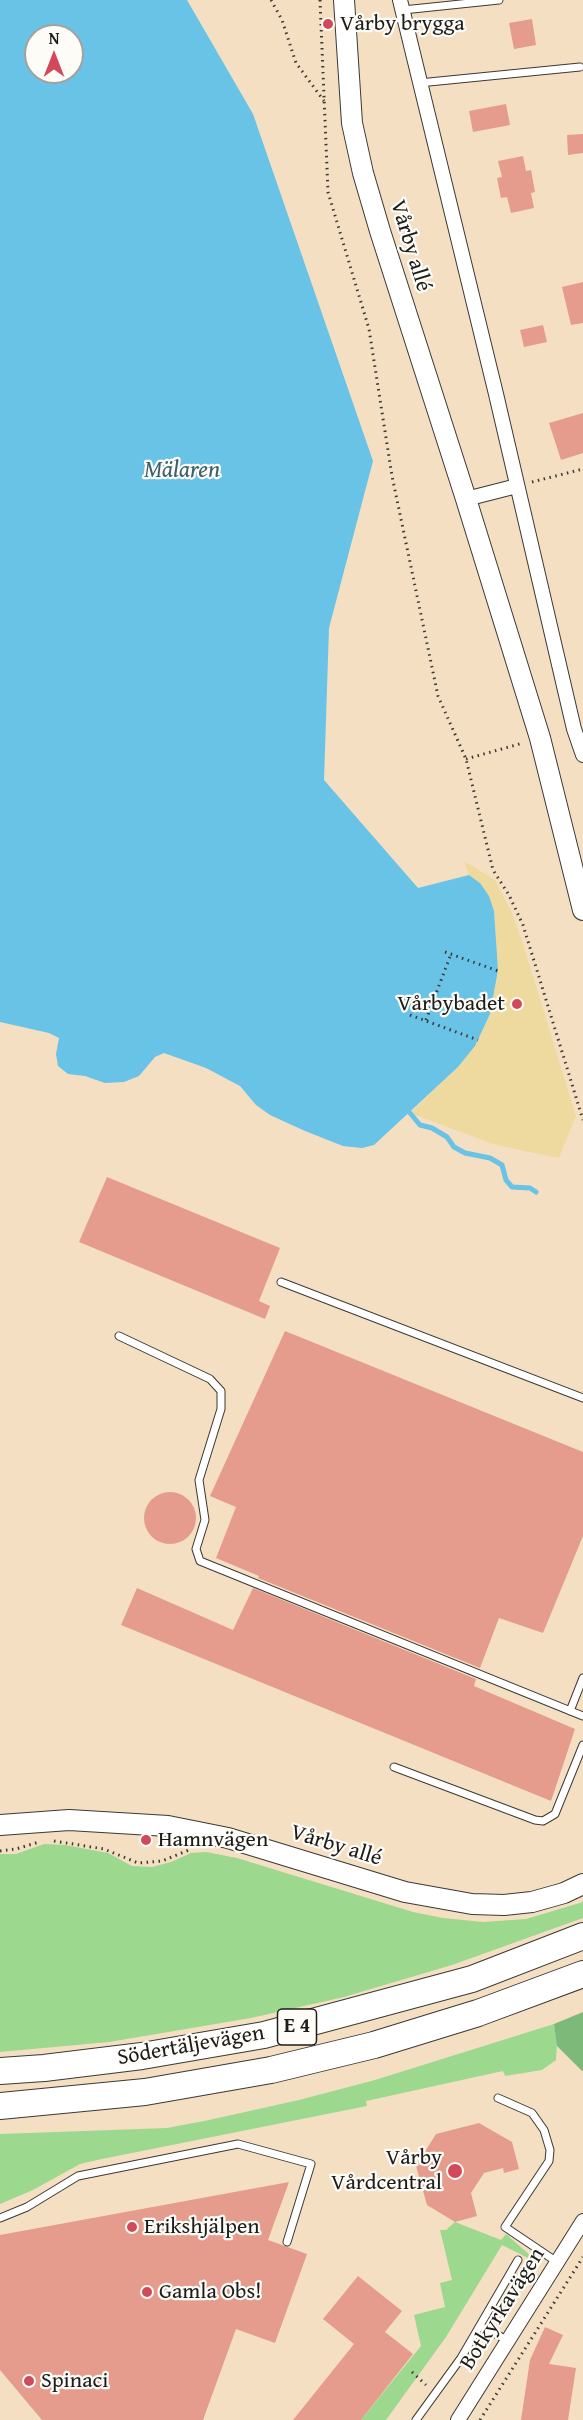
<!DOCTYPE html>
<meta charset="utf-8">
<style>
body{margin:0}
#map{position:relative;width:583px;height:2420px;overflow:hidden;background:#f4dfc2;font-family:"Gentium Book Plus",serif}
canvas{display:block}
.north{position:absolute;left:24px;top:24px;width:60px;height:60px;box-sizing:border-box;background:#fdfcf7;border:2px solid #a3a29f;border-radius:50%;rotate:0deg;font-size:16px;font-weight:700;line-height:24px;text-align:center;color:#1c1c1c}
.north::after{content:'';display:block;margin:auto;width:21px;height:27px;background:#d1495b;clip-path:polygon(50% 0,100% 100%,50% 72%,0 100%)}
</style>
<div id="map">
<canvas width="583" height="2420"></canvas>
<div class="north">N</div>
</div>
<script>
const g = document.querySelector('canvas').getContext('2d');
g.lineJoin = 'round';
function fill(path, color) { g.fillStyle = color; g.fill(path, 'evenodd'); }
const toPath = rows => new Path2D(rows.map(r => 'M' + r).join(''));
function strokePath(path, color, width, dash) { g.strokeStyle = color; g.lineWidth = width; g.lineCap = dash ? 'butt' : 'round'; g.setLineDash(dash || []); g.stroke(path); }
function drawText(font, color, halo, rows, align = 'center') {
  g.font = font + ' "Gentium Book Plus",serif'; g.lineWidth = 4.5; g.setLineDash([]); g.textBaseline = 'middle'; g.strokeStyle = halo; g.fillStyle = color; for (const [text, x, y, turn = 0] of rows) {
    g.save(); g.translate(x, y); g.rotate((+turn || 0) * Math.PI / 180); g.textAlign = isNaN(turn) ? turn : align; if (halo) g.strokeText(text, 0, 0); g.fillText(text, 0, 0); g.restore();
  }
}
fill(toPath([
 [44,1844,65,1845,108,1853,132,1866,152,1867,171,1862,191,1853,206,1852,237,1858,413,1912,443,1918,483,1922,526,1919,583,1902,583,1918,452,1965,344,1997,251,2018,109,2042,0,2052,0,1854,16,1854],
 [554,2024,557,2043,556,2060,542,2070,505,2076,503,2071,366,2101,367,2106,97,2160,80,2164,33,2190,0,2204,0,2134,167,2128,209,2120,299,2100,375,2080],
 [455,2222,501,2240,506,2234,540,2264,502,2245,446,2337,386,2420,361,2420,421,2346,414,2315,445,2307,440,2283,452,2280,440,2230,446,2230]
]), '#9cd98e');
fill(toPath([
 [583,2012,583,2070,582,2071,557,2046,554,2024]
]), '#7db979');
fill(toPath([
 [464,861,495,880,512,913,524,947,576,1116,559,1158,496,1145,410,1113,458,1067,475,1046,490,1014,498,970,494,911,480,883,469,875]
]), '#eeda9e');
fill(toPath([
 [0,0,187,0,253,114,373,461,329,628,324,780,418,888,469,875,480,883,489,896,494,911,498,970,490,1014,475,1046,458,1067,374,1145,362,1148,343,1146,305,1131,270,1115,256,1105,240,1086,206,1068,164,1053,155,1057,139,1076,124,1082,105,1083,85,1076,68,1074,58,1066,56,1054,59,1038,49,1033,0,1022],
 [36,36,72,36,72,72,36,72]
]), '#68c3e6');
strokePath(toPath([
 [410,1113,420,1125,432,1128,447,1137,454,1147,465,1153,490,1158,502,1165,506,1180,512,1187,530,1188,536,1192]
]), '#68c3e6', 5);
fill(toPath([
 [532,19,536,45,514,49,509,23],
 [506,104,510,125,473,132,469,111],
 [583,134,583,153,568,155,567,135],
 [523,156,526,171,531,170,535,192,531,193,534,208,511,213,507,197,501,198,497,178,502,177,498,161],
 [583,282,583,323,571,325,562,287],
 [543,325,547,342,524,347,520,330],
 [583,413,583,453,561,460,549,423],
 [107,1177,280,1248,259,1301,270,1306,265,1319,79,1242],
 [285,1331,583,1452,583,1536,543,1633,499,1618,480,1668,258,1578,259,1576,216,1558,236,1507,210,1496],
 '144 1518a26 26 0 1 1 52 0a26 26 0 1 1-52 0Z',
 [137,1588,233,1630,253,1588,476,1679,474,1686,575,1729,551,1801,121,1625],
 [479,2123,512,2142,519,2169,504,2173,503,2168,484,2173,471,2193,477,2216,455,2222,427,2205,416,2166,436,2134],
 [289,2182,268,2240,307,2254,275,2343,236,2329,203,2420,42,2420,0,2370,0,2235],
 [358,2276,402,2311,385,2332,413,2354,361,2420,293,2420,354,2344,323,2319],
 [545,2327,563,2335,549,2364,576,2368,568,2420,521,2420,530,2360]
]), '#e59c8d');
const lane = toPath([
 [403,10,499,0],
 [419,83,580,67],
 [281,1282,583,1398],
 [119,1336,210,1379,221,1391,221,1409,199,1480,205,1520,196,1549,200,1561,583,1716],
 [570,1711,583,1678],
 [394,1767,535,1820,543,1821,555,1814,583,1745],
 [498,2098,532,2113,544,2130,550,2150,549,2161,505,2227,557,2262],
 [0,2218,27,2207,78,2176,238,2144,311,2164,287,2242],
 [480,2326,509,2341],
 [416,2420,461,2358,518,2260]
]);
const street = toPath([
 [400,0,496,394,574,729,583,755],
 [466,499,517,486],
 [458,2420,583,2221]
]);
const secondary = toPath([
 [344,0,352,123,363,173,380,231,466,499,540,738,583,910],
 [0,1825,69,1820,168,1826,228,1838,405,1892,472,1904,504,1905,532,1902,564,1893,583,1884]
]);
const highway = toPath([
 [0,2071,44,2068,142,2056,264,2035,472,1979,583,1936],
 [0,2106,145,2092,271,2070,374,2045,478,2013,583,1974]
]);
strokePath(lane, '#3c3935', 9);
strokePath(street, '#3c3935', 16);
strokePath(secondary, '#3c3935', 22);
strokePath(highway, '#3c3935', 28);
strokePath(toPath([
 [271,0,282,20,296,63,324,101],
 [320,0,328,192,369,329,392,476,438,696,466,759,493,870,509,895,523,925,583,1120],
 [532,482,583,469],
 [466,759,523,743],
 [445,952,498,971],
 [410,1015,478,1040],
 [426,1020,451,954],
 [54,1841,104,1849,138,1863,162,1861,189,1850],
 [0,1851,16,1849,39,1842],
 [412,2372,426,2385],
 [480,2420,583,2257]
]), '#3c3935', 3, [1.5, 4.5]);
strokePath(lane, '#fff', 7);
strokePath(street, '#fff', 14);
strokePath(secondary, '#fff', 20);
strokePath(highway, '#fff', 26);
for (const [x, y, r, color] of [
 [328,24,6,"#d1495b"],
 [517,1004,6,"#d1495b"],
 [146,1840,6,"#d1495b"],
 [455,2171,8,"#d1495b"],
 [132,2227,6,"#d1495b"],
 [147,2292,6,"#d1495b"],
 [29,2381,6,"#d1495b"]
]) { const dot = new Path2D(); dot.arc(x, y, r, 0, 2 * Math.PI); g.fillStyle = color; g.fill(dot); strokePath(dot, '#fdfcf7', 2); }
for (const [x, y, w] of [
 [297,2027,39]
]) { const box = new Path2D(); box.roundRect(x - w / 2, y - 18, w, 36, 4.5); g.fillStyle = '#fdfcf7'; g.fill(box); strokePath(box, '#1c1c1c', 1.5); }
drawText('bold 21px', '#1c1c1c', null, [
 ["E 4",297,2027]
]);
drawText('22px', '#1c1c1c', '#fdfcf7', [
 ["Vårby brygga",340,24],
 ["Vårbybadet",505,1004,"right"],
 ["Hamnvägen",158,1840],
 ["Vårby",442,2158,"right"],
 ["Vårdcentral",442,2183,"right"],
 ["Erikshjälpen",144,2227],
 ["Gamla Obs!",159,2292],
 ["Spinaci",41,2381]
], 'left');
drawText('22px', '#1c1c1c', '#fdfcf7', [
 ["Vårby allé",410,246,73],
 ["Vårby allé",336,1846,17],
 ["Södertäljevägen",191,2046,-10],
 ["Botkyrkavägen",503,2309,-58]
]);
drawText('italic 24px', '#3a5f6d', '#fdfcf7', [
 ["Mälaren",182,471]
]);
</script>
